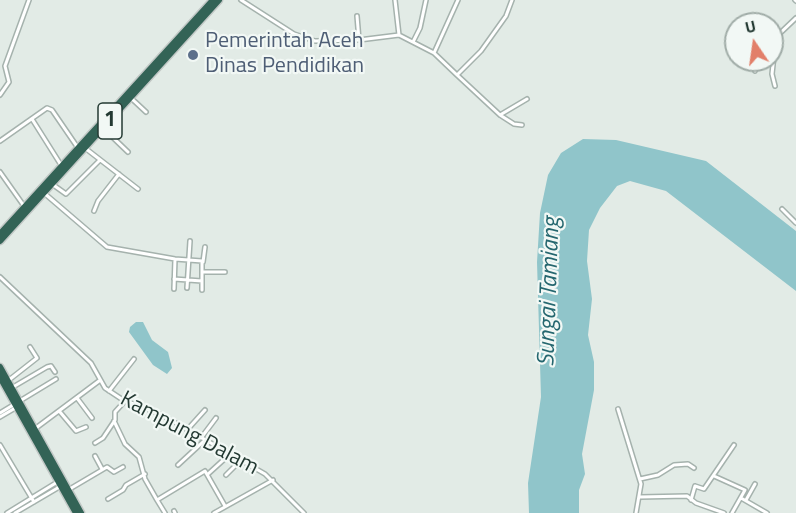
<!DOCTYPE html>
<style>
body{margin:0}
#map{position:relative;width:796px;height:513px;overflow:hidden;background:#e2ebe6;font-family:"Titillium Web",sans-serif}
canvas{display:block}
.north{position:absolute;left:724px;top:12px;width:60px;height:60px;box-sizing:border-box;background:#f2f8f5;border:2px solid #a0aca7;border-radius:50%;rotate:347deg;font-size:16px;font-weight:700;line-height:24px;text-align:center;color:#243a33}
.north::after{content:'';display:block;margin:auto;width:21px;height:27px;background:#e27f69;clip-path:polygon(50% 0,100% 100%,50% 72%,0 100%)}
</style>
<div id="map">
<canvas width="796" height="513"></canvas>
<div class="north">U</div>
</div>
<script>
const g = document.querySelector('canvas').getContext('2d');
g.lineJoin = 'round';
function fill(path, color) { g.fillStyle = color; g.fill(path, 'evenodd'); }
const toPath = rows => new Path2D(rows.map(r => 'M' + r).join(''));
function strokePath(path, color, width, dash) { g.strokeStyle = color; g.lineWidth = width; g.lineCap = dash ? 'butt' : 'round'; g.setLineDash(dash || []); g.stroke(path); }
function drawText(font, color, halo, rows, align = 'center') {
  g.font = font + ' "Titillium Web",sans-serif'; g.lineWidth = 4.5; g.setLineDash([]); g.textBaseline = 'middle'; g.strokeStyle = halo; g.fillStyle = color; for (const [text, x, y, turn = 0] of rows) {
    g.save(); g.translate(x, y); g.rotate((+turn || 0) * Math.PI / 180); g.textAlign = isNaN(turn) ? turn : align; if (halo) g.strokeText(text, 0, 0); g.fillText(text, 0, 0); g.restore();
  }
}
fill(toPath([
 [583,139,616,140,706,161,796,231,796,291,666,191,630,181,617,186,600,208,589,230,587,261,592,299,588,335,594,362,594,390,582,454,585,474,579,490,579,513,529,513,528,483,541,397,537,262,540,213,548,175,561,153],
 [136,322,143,322,152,340,168,352,172,368,167,374,153,365,129,332,130,327]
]), '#90c5ca');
const street = toPath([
 [241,0,294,34,315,41,359,40,399,35,434,53,457,75,481,51,506,16,512,0],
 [395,0,399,35],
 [795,0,796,1],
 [357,16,359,40],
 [413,42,420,28,426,0],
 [434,53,458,0],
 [740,61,740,60],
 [755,71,757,60],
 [457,75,500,115,514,124,522,125],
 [775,86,772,74,776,37,796,18],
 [0,95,9,82,5,66,29,0],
 [131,98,146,112],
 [500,115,527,99],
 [32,119,61,165],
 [103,128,128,152],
 [0,141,47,108,52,110,78,148],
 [85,148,138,189],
 [0,172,24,206],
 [52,184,66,194,100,160],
 [44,193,107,247,175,259,202,261,202,290],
 [782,209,796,223],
 [94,211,98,201,119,174],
 [203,262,205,247],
 [203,272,225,272],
 [0,277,91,363,105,388,123,400,162,415,265,474,304,513],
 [174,279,202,281],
 [187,288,190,241],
 [174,289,175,259],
 [9,380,37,358,30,347],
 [13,387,47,367,51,366,55,372],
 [109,391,134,359],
 [77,398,92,418],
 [618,409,641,484,636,513],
 [60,412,76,431,86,427],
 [0,413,56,379],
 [0,417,17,407],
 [114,421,125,444,139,457,145,479,157,500,205,471,225,506],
 [36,428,99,381],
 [187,430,205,410],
 [201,438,216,418],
 [95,443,103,438,115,420,115,412,125,401],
 [0,445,34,502],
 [95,456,102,469],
 [178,465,205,440],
 [208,474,230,454],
 [226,475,241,460],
 [714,476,745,490,732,513],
 [640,479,658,475,674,465,688,464,694,468],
 [68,490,107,467,114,472,123,467],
 [640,497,687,496,696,503,724,513],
 [741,498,767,513],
 [108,499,123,490,126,485,145,474],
 [157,500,165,513],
 [691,500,695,486,704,489,734,445],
 [746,500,755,484],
 [174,511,175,513],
 [7,513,59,481],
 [15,513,61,486],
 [214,513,273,480]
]);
const highway = toPath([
 [0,234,213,0],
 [0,241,219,0],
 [0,367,81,513],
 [0,377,76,513]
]);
strokePath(street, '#a5b2ad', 6);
strokePath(highway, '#c2c8c6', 9);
strokePath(street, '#fff', 3);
strokePath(highway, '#336356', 6);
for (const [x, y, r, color] of [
 [193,55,6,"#5c6f8a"]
]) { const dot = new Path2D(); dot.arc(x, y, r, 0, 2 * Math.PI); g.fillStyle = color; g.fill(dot); strokePath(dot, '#f2f8f5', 2); }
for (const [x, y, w] of [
 [110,121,24]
]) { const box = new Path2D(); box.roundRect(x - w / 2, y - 18, w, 36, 4.5); g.fillStyle = '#f2f8f5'; g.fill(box); strokePath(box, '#243a33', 1.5); }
drawText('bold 21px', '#243a33', null, [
 ["1",110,121]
]);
drawText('22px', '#4e5e75', '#f2f8f5', [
 ["Pemerintah Aceh",205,42],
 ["Dinas Pendidikan",205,67]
], 'left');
drawText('22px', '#243a33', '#f2f8f5', [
 ["Kampung Dalam",189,434,28]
]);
drawText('italic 24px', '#25676f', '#f2f8f5', [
 ["Sungai Tamiang",550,292,-88]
]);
</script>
